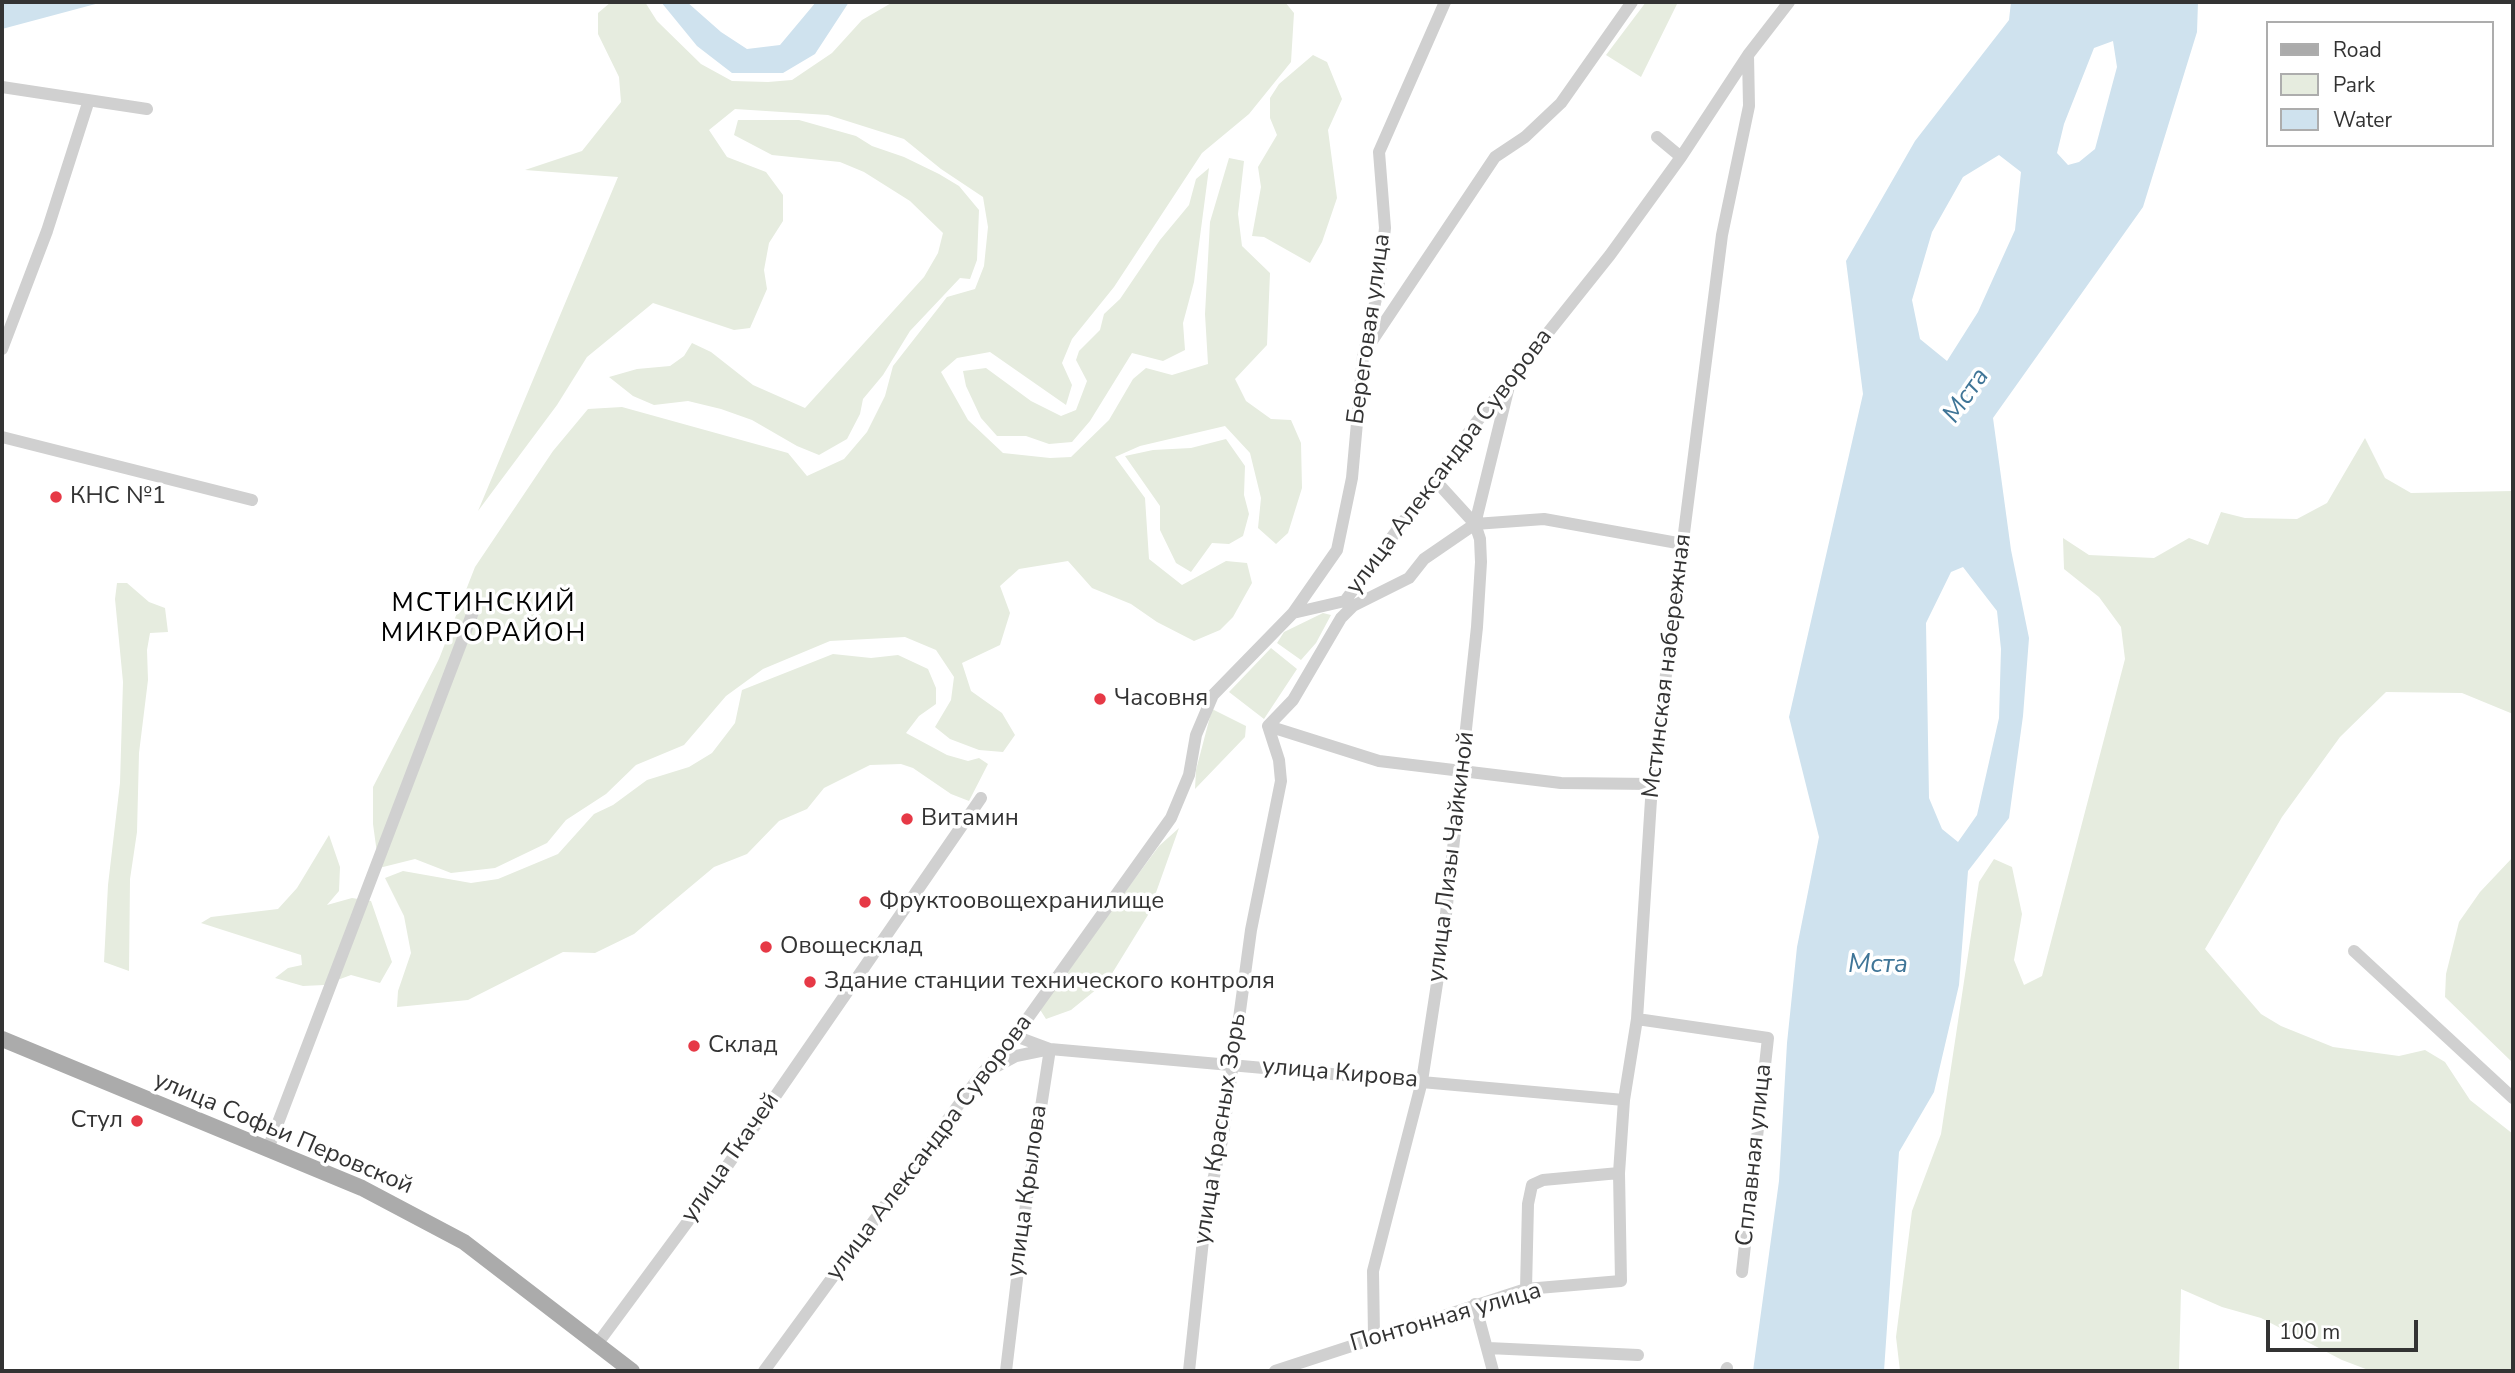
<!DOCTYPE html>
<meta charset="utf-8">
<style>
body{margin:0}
#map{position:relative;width:2515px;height:1373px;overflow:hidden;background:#fff;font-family:"Nunito Sans",sans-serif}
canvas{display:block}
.frame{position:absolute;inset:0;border:4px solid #333;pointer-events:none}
.legend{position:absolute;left:2266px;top:21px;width:228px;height:126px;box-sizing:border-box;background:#fff;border:2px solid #adadad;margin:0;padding:9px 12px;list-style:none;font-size:21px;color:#333}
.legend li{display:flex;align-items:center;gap:14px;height:35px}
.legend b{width:35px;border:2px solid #adadad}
.scale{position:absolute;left:2266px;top:1320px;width:152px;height:32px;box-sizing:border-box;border:4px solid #333;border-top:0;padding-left:9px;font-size:21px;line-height:24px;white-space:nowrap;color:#333;-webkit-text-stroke:5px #fff;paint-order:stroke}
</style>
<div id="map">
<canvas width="2515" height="1373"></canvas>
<div class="frame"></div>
<ul class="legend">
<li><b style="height:9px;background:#ababab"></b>Road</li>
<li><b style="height:19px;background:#e6ecdf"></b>Park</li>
<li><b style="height:19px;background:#cfe2ee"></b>Water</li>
</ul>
<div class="scale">100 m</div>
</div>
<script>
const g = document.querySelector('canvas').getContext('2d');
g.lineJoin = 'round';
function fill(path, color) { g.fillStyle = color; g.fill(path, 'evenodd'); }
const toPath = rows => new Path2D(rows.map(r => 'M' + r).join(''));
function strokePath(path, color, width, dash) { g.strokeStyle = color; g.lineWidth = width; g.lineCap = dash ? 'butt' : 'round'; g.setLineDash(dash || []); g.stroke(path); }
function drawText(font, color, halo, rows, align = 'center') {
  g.font = font + ' "Nunito Sans",sans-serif'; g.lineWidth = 7; g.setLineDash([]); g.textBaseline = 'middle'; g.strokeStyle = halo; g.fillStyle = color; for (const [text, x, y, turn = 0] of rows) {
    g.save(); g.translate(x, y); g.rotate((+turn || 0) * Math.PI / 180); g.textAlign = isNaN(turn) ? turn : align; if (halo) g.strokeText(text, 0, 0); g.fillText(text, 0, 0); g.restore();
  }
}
fill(toPath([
 [611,2,645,2,657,21,701,64,732,81,768,82,792,80,832,53,862,20,893,2,1285,2,1294,13,1291,62,1249,114,1202,153,1114,287,1072,339,1062,363,1072,385,1066,405,990,352,957,358,941,372,968,420,1003,453,1050,458,1071,457,1109,420,1133,379,1146,368,1172,375,1208,364,1205,314,1210,222,1229,158,1244,161,1238,214,1242,246,1270,273,1267,345,1235,379,1246,401,1271,419,1291,420,1301,443,1302,488,1288,533,1276,544,1258,528,1261,498,1250,453,1225,426,1140,446,1115,457,1145,498,1149,559,1182,585,1226,561,1247,563,1252,583,1233,617,1220,630,1194,641,1157,622,1131,604,1092,588,1068,561,1019,569,1000,586,1010,613,1000,645,962,663,971,691,1002,713,1015,735,1003,752,979,750,950,739,935,727,951,700,954,677,936,650,905,637,830,641,763,669,726,696,684,745,636,765,606,794,566,820,547,843,495,868,451,873,415,859,379,868,373,824,373,787,439,659,475,567,553,451,588,409,622,407,788,453,807,476,844,459,867,432,885,396,893,366,947,297,975,289,984,266,988,227,983,197,941,169,904,139,828,115,735,109,709,130,727,157,766,172,783,195,783,221,769,243,764,270,767,289,750,328,734,330,653,303,587,357,557,405,478,511,618,177,525,170,582,151,621,102,619,77,598,34,598,13],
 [1646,2,1678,2,1641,77,1606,55],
 [1313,55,1327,62,1342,99,1328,130,1337,198,1322,242,1310,263,1264,237,1252,236,1261,187,1258,167,1277,135,1270,118,1270,98,1279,84],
 [738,120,799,120,856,136,872,146,904,157,939,174,959,186,979,210,977,260,970,279,960,278,910,331,883,375,863,399,860,414,847,439,819,455,797,446,752,420,721,409,688,401,654,405,633,396,609,377,637,369,670,366,684,356,692,343,711,352,753,385,805,408,924,277,938,253,943,233,910,201,864,172,840,162,772,155,734,135],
 [1209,168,1194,282,1183,323,1185,350,1163,361,1132,353,1090,421,1072,442,1049,444,1026,436,997,436,981,418,966,386,963,371,986,368,1031,401,1061,416,1076,410,1087,381,1076,360,1079,351,1100,330,1104,314,1120,299,1160,240,1189,205,1196,179],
 [2365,438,2385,478,2411,493,2513,491,2513,714,2462,693,2386,692,2340,737,2282,817,2205,949,2261,1014,2281,1026,2333,1047,2399,1056,2425,1050,2445,1062,2470,1100,2513,1134,2513,1371,2371,1371,2342,1360,2261,1318,2222,1307,2181,1289,2179,1371,1900,1371,1896,1337,1912,1211,1941,1134,1979,882,1994,859,2012,867,2022,914,2014,960,2024,985,2042,976,2125,659,2121,627,2099,597,2064,569,2063,538,2089,555,2154,558,2189,538,2208,545,2221,512,2245,518,2297,519,2327,503],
 [1226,439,1245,466,1244,495,1249,514,1243,536,1229,544,1212,543,1191,572,1176,563,1160,530,1160,506,1125,456,1153,450,1191,448],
 [117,583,127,583,149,602,165,608,168,632,150,633,147,650,148,680,139,753,137,832,130,879,129,971,104,962,108,885,120,783,123,682,115,599],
 [1323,613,1331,615,1316,643,1301,660,1277,643,1284,632],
 [1271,648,1297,669,1264,719,1229,692],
 [833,654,871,658,898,655,928,669,936,688,936,704,919,716,906,733,947,755,968,761,979,758,988,764,969,801,951,794,913,768,901,764,870,765,824,788,807,809,779,821,747,854,714,867,634,934,595,953,563,952,468,1000,397,1007,398,991,411,953,404,916,385,878,403,871,471,883,498,879,558,854,594,814,613,805,647,780,689,767,712,753,735,723,742,690],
 [1212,709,1246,726,1245,737,1195,789,1196,770],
 [1179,828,1148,915,1108,980,1071,1010,1046,1019,1039,1008,1159,846],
 [329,835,340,867,339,891,327,905,352,898,371,901,392,962,380,983,351,975,324,985,303,986,275,978,288,968,302,965,301,955,201,923,211,917,278,909,297,888],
 [2513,857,2513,1063,2445,997,2446,974,2459,922,2480,892]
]), '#e6ecdf');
fill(toPath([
 [2,2,103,2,2,29],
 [661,2,687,2,721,32,747,49,780,45,816,2,849,2,815,54,783,73,732,73,697,46],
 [2011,2,2198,2,2197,32,2143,207,1993,418,2011,550,2029,638,2023,716,2009,818,1968,871,1959,985,1934,1092,1899,1152,1884,1371,1753,1371,1779,1181,1787,1043,1797,947,1819,837,1789,717,1863,394,1846,261,1915,141,2009,20],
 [2113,41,2117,67,2095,149,2079,162,2068,165,2057,153,2064,124,2094,48],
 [1999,155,2021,172,2015,230,1978,312,1947,361,1920,339,1912,300,1932,232,1963,177],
 [1963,567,1997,611,2001,649,1999,718,1977,815,1958,842,1942,829,1929,798,1926,623,1951,572]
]), '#cfe2ee');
strokePath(toPath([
 [2,87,147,109],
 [1657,137,1681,157],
 [1368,347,1495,157,1525,137,1561,103,1632,2],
 [2,349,47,231,88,103],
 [2,437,252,500],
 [1434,479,1475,524,1544,519,1683,544],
 [1293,613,1337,550,1352,478,1363,356,1378,290,1385,228,1379,152,1445,2],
 [1268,726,1379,761,1561,783,1652,784],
 [2354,951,2513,1098],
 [1637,1019,1768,1038,1742,1272],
 [990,1070,1016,1056,1050,1049,1624,1100],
 [268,1149,473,612],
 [1526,1289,1528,1204,1532,1185,1543,1180,1619,1173],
 [1475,1304,1493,1371],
 [1374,1336,1373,1271,1422,1081,1442,951,1477,627,1481,562,1480,539,1475,524,1510,382],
 [598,1343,703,1201,981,798],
 [1488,1348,1638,1355],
 [764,1371,979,1077,1015,1036,1171,818,1189,775,1196,735,1213,695,1293,613,1345,601,1475,424,1610,255,1681,157,1748,55,1789,2],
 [1006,1371,1026,1204,1050,1049,1015,1036],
 [1189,1371,1206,1212,1223,1136,1251,930,1281,781,1279,760,1268,726,1293,700,1341,618,1353,606,1409,578,1424,559,1475,524],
 [1275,1371,1526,1289,1621,1281,1619,1173,1624,1100,1637,1019,1652,784,1722,235,1749,106,1748,55],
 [1726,1371,1727,1368]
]), '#d0d0d0', 12);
strokePath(toPath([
 [2,1039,362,1188,464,1242,632,1371]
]), '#ababab', 16);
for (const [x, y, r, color] of [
 [56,497,7,"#e63946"],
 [1100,699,7,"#e63946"],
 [907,819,7,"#e63946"],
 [865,902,7,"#e63946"],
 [766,947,7,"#e63946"],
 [810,982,7,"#e63946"],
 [694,1046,7,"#e63946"],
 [137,1121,7,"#e63946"]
]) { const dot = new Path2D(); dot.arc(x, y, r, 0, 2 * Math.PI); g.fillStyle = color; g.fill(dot); strokePath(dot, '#fff', 2.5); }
drawText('24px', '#333', '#fff', [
 ["Береговая улица",1370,329,-82],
 ["улица Александра Суворова",1450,462,-53],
 ["Мстинская набережная",1668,666,-83],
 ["улица Лизы Чайкиной",1452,857,-83],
 ["улица Кирова",1340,1074,5],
 ["улица Красных Зорь",1221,1129,-81],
 ["улица Софьи Перовской",283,1134,23],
 ["улица Александра Суворова",930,1148,-53],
 ["Сплавная улица",1755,1155,-84],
 ["улица Ткачей",731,1158,-55],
 ["улица Крылова",1028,1191,-82],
 ["Понтонная улица",1446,1318,-16]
]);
drawText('24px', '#333', '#fff', [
 ["КНС №1",70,497],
 ["Часовня",1114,699],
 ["Витамин",921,819],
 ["Фруктоовощехранилище",879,902],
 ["Овощесклад",780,947],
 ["Здание станции технического контроля",824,982],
 ["Склад",708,1046],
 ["Стул",123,1121,"right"]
], 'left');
drawText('italic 26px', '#3f7597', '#fff', [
 ["Мста",1967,396,-55],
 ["Мста",1878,966]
]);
g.letterSpacing = '2px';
drawText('26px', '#000', '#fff', [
 ["МСТИНСКИЙ",484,605],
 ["МИКРОРАЙОН",484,635]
]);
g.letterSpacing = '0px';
</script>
